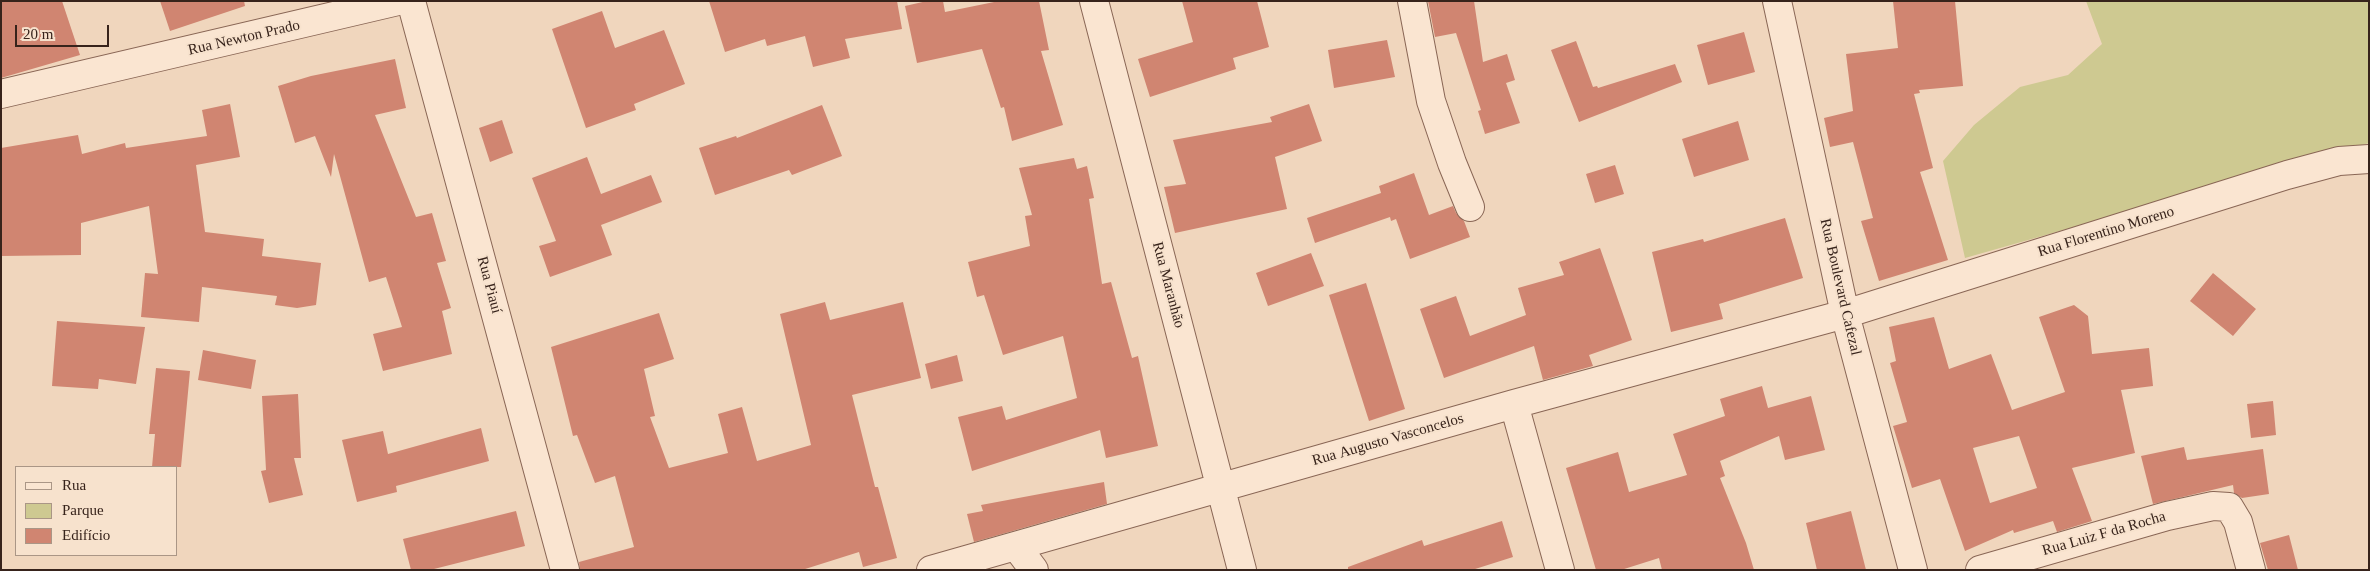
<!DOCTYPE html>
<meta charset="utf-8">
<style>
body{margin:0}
#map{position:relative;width:2370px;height:571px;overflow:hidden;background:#f0d6bd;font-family:Georgia,serif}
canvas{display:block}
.frame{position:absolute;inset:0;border:2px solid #37231b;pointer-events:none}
.legend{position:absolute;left:15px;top:466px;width:162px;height:90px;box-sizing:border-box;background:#f7e2cd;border:1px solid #aa9686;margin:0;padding:6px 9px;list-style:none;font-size:15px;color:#37231b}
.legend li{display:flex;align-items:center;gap:10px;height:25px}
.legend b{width:25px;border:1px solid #aa9686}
.scale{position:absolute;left:15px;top:25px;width:94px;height:22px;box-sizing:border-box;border:2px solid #37231b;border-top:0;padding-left:6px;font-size:15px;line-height:18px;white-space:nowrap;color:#37231b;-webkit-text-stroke:4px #f7e2cd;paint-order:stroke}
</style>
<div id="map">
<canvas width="2370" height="571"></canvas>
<div class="frame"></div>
<ul class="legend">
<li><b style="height:6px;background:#fae5d1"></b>Rua</li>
<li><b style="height:14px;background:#cec991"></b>Parque</li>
<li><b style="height:14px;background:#d08571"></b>Edifício</li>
</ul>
<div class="scale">20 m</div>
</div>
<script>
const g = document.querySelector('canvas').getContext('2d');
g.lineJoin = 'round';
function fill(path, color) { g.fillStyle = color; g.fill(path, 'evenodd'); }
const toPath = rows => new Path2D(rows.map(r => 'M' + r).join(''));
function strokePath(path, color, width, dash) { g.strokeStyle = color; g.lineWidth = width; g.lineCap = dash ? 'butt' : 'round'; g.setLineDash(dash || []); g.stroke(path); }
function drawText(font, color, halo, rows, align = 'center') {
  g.font = font + ' Georgia,serif'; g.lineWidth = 4; g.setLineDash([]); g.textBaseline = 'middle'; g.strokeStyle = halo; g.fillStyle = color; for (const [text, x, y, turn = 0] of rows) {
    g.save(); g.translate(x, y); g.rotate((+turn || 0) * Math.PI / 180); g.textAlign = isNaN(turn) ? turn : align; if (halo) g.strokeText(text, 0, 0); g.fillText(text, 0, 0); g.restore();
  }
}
fill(toPath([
 [2086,1,2369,1,2369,143,1965,258,1943,161,1974,125,2020,87,2068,75,2102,44]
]), '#cec991');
fill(toPath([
 [1,1,62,1,80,55,1,78],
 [160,1,244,1,245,6,170,31],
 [709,1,897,1,902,29,845,39,850,58,813,67,805,36,767,46,765,39,725,52],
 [927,1,943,1,945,12,999,1,1039,1,1049,50,1041,51,1063,125,1012,141,1004,107,1001,108,982,49,917,63,905,6],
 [1182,1,1257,1,1269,47,1233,58,1236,69,1150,97,1138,59,1193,42],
 [1428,1,1474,1,1483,62,1507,54,1515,80,1506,83,1520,123,1485,134,1478,111,1481,110,1456,33,1435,37],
 [1893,1,1955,1,1963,86,1919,90,1920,93,1914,94,1933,168,1920,172,1948,260,1879,281,1861,221,1873,218,1853,142,1830,147,1824,118,1853,111,1846,54,1898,48],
 [602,11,615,48,664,30,685,84,634,104,636,110,586,128,552,29],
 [1744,32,1755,72,1708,85,1697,45],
 [1387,40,1395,77,1334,88,1328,50],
 [1576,41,1593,87,1597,86,1598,88,1675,64,1682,82,1579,122,1551,50],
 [395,59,406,108,375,115,416,217,432,213,446,261,437,263,451,308,442,311,452,354,383,371,373,334,402,327,386,277,369,282,334,154,331,177,315,136,295,143,278,86,311,76],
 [230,104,240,157,196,165,205,232,264,239,262,256,321,263,316,305,297,308,275,305,277,296,202,287,199,322,141,317,145,273,158,274,149,206,81,223,81,255,1,256,1,148,78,135,82,154,125,143,126,148,207,136,202,110],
 [1309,104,1322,141,1275,157,1287,209,1175,233,1164,187,1186,184,1173,140,1272,122,1270,117],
 [822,105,842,156,792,175,789,170,715,195,699,148,736,136,737,138],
 [502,120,513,153,490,162,479,128],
 [1738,121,1749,160,1694,177,1682,139],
 [587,157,601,194,651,175,662,202,601,225,612,255,550,277,539,246,556,241,532,178],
 [1074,158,1077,169,1087,166,1094,198,1089,199,1102,284,1111,282,1132,358,1138,356,1158,446,1106,458,1100,430,972,471,958,417,1002,406,1006,420,1077,398,1063,336,1003,355,984,295,977,297,968,262,1030,246,1025,216,1032,215,1019,168],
 [1615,165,1624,194,1595,203,1586,174],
 [1414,173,1429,215,1453,206,1456,213,1464,221,1470,237,1410,259,1396,219,1391,221,1390,217,1315,243,1307,218,1381,193,1379,186],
 [1785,218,1803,278,1719,304,1723,319,1671,332,1652,252,1703,239,1704,242],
 [1600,248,1632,340,1589,355,1593,366,1543,380,1534,346,1444,378,1420,309,1456,296,1470,336,1526,315,1518,288,1564,275,1559,262],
 [1311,253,1324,286,1268,306,1256,273],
 [2213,273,2256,309,2233,336,2190,301],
 [1366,283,1405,409,1369,421,1329,295],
 [825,302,830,320,903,302,921,378,852,395,875,487,878,487,897,558,863,567,859,552,802,570,580,570,579,562,634,547,615,476,595,483,577,435,573,436,551,347,659,313,674,359,644,369,655,416,650,417,669,468,728,453,718,414,742,407,757,461,811,445,780,314],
 [2074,305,2088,316,2092,354,2149,348,2153,386,2121,390,2135,453,2072,468,2092,521,2057,532,2053,521,2014,533,2013,530,1965,551,1940,479,1912,488,1893,426,1907,422,1890,363,1896,361,1889,327,1934,317,1949,369,1991,354,2012,410,2065,392,2039,317],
 [2019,436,2037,488,1990,503,1973,448],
 [57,321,145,327,136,384,99,379,98,389,52,386],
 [203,350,256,360,251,389,198,380],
 [957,355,963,381,931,389,925,364],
 [156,368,190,371,181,467,152,467,155,434,149,434],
 [1762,386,1768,408,1811,396,1825,450,1785,460,1779,436,1720,461,1725,476,1720,478,1746,543,1754,570,1662,570,1659,558,1621,570,1596,570,1566,468,1618,452,1629,492,1687,475,1673,434,1725,416,1720,399],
 [298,394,301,458,294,458,303,495,269,503,261,471,266,470,262,396],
 [2273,401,2276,435,2251,438,2247,404],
 [481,428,489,461,396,486,397,492,357,502,342,440,383,431,388,454],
 [2184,447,2187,460,2263,449,2269,494,2242,498,2234,493,2233,485,2153,504,2141,456],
 [1104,482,1107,504,974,542,967,514,983,511,981,505],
 [516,511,525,546,430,570,411,570,403,539],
 [1851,511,1866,570,1817,570,1806,523],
 [1502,521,1513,557,1472,570,1348,570,1348,567,1422,540,1424,546],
 [2289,535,2298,570,2268,570,2260,543]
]), '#d08571');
const minor = toPath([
 [411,1,565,570],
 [1094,1,1242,570],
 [1412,1,1431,101,1452,163,1470,207],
 [1777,1,1845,314,1913,570],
 [1,94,398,1],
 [1514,404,1560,570],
 [1016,546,1034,570],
 [931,570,1514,404,1845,314,2287,175,2339,161,2369,159],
 [1980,570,2167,516,2213,506,2229,507,2238,522,2251,570]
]);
strokePath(minor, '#896655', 30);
strokePath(minor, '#fae5d1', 28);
drawText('15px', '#37231b', '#f7e2cd', [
 ["Rua Newton Prado",244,38,-13],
 ["Rua Florentino Moreno",2106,232,-17],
 ["Rua Piauí",489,285,75],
 ["Rua Maranhão",1168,285,75],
 ["Rua Boulevard Cafezal",1840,287,77],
 ["Rua Augusto Vasconcelos",1388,440,-16],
 ["Rua Luiz F da Rocha",2104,534,-16]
]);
</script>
